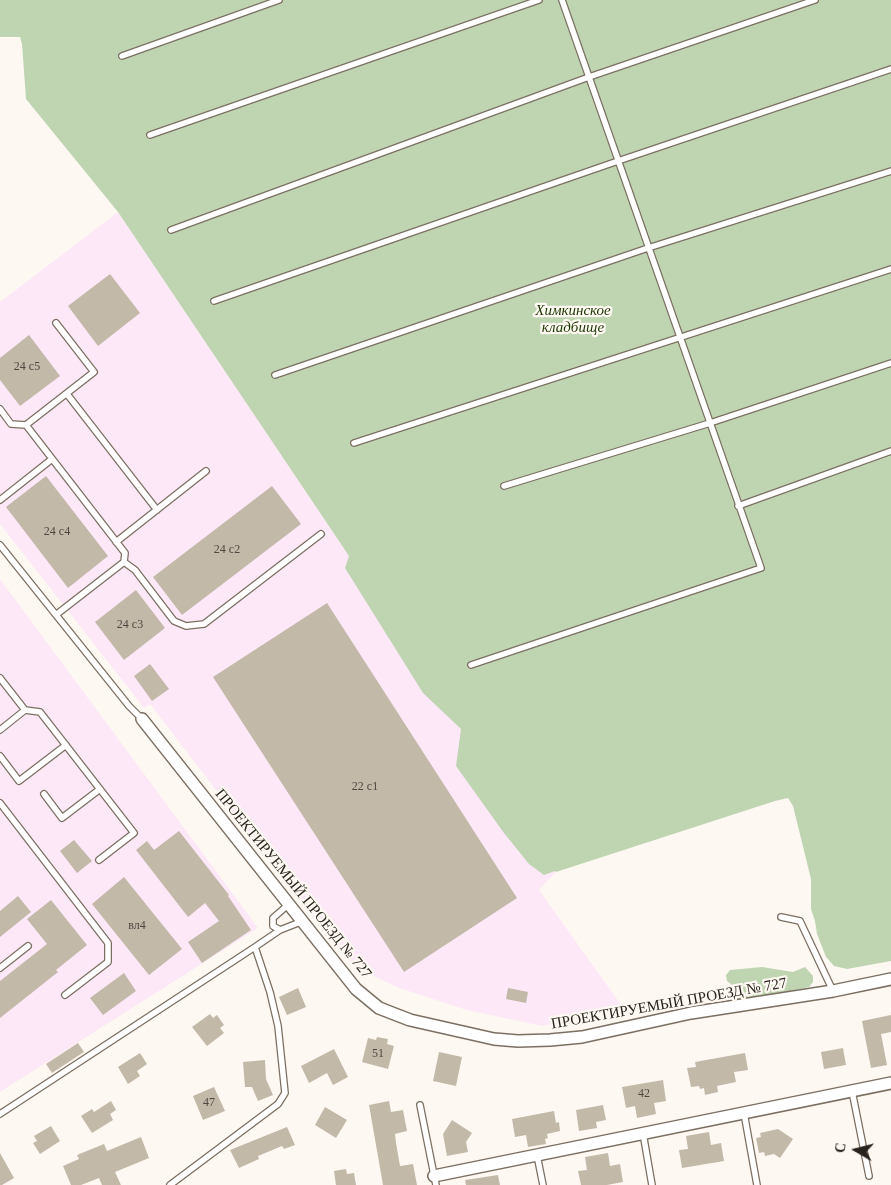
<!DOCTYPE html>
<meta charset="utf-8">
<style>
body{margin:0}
#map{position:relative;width:891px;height:1185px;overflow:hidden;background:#fef8f2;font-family:Georgia,serif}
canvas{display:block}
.north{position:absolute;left:831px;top:1125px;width:50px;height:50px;-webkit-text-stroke:4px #fef8f2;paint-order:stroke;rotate:278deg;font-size:14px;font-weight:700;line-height:20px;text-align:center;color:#28231d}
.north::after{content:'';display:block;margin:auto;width:18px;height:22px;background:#28231d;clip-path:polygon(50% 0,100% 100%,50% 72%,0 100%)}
</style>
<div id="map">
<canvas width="891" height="1185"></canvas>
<div class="north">С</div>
</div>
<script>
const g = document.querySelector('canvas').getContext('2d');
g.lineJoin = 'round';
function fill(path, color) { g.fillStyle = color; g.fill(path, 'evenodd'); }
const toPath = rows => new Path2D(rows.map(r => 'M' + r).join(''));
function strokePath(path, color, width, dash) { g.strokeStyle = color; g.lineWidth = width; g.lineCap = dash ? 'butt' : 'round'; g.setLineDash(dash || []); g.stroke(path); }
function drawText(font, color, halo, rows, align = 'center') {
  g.font = font + ' Georgia,serif'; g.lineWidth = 4.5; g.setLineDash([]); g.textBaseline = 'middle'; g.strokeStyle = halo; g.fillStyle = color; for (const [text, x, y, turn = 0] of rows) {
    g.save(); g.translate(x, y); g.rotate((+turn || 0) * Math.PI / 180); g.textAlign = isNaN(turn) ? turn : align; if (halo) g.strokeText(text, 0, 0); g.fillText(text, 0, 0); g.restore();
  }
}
fill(toPath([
 [118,212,416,656,556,872,539,890,624,1009,542,1026,467,1010,399,988,356,968,328,936,150,704,144,708,0,524,0,302],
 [0,579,258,928,0,1092]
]), '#fde8f8');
fill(toPath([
 [0,0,891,0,891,961,847,969,834,966,826,957,817,934,815,921,811,909,811,879,793,806,788,798,775,801,556,872,555,871,544,875,529,864,504,833,456,766,461,729,423,693,345,568,349,556,118,212,26,99,22,44,20,37,0,37],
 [762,967,793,972,805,967,813,976,813,982,809,987,735,1003,732,997,733,991,732,985,727,981,726,975,730,970]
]), '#bfd5b2');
fill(toPath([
 [110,274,140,313,98,346,68,306],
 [29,335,60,376,20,406,0,380,0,358],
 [46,476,108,556,68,588,6,507],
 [272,486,301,524,182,615,153,577],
 [136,590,165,628,124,660,95,622],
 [327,603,517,898,404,972,213,677],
 [150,664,169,689,152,701,134,676],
 [179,831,229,895,228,896,251,930,202,963,188,942,219,921,205,903,188,917,136,850,147,841,154,850],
 [74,840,92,861,77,873,60,851],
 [124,877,182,949,149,975,92,904],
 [18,896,31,912,0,937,0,911],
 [51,900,87,945,56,970,58,972,0,1018,0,981,47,944,27,919],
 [124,973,136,991,103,1015,90,998],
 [298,988,306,1007,287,1015,279,997],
 [508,988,528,992,526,1003,506,999],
 [210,1014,213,1018,217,1015,224,1025,220,1028,224,1033,207,1046,192,1027],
 [891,1015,891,1032,881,1034,887,1065,871,1068,862,1021],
 [377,1037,388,1039,387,1044,394,1046,388,1069,362,1062,368,1038,376,1040],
 [78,1043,84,1052,52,1073,46,1064],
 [843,1048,846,1065,824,1069,821,1052],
 [334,1049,348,1077,333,1085,327,1073,309,1083,301,1066],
 [439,1052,462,1057,456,1086,433,1081],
 [140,1053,147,1064,137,1071,140,1076,128,1084,118,1067],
 [745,1053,748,1070,734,1072,736,1082,717,1086,718,1092,705,1095,704,1088,700,1089,699,1086,691,1087,687,1068,696,1067,695,1062],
 [265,1060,266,1079,273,1095,258,1101,252,1087,245,1087,243,1062],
 [663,1080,666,1101,654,1103,656,1114,637,1118,635,1106,626,1108,622,1087],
 [214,1087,225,1111,203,1120,193,1096],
 [111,1101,116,1110,110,1114,113,1120,92,1133,81,1116,92,1109,94,1112],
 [389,1101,391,1112,403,1110,407,1131,395,1134,396,1143,400,1166,413,1164,417,1185,383,1185,369,1105],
 [603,1105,606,1120,596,1122,597,1128,579,1131,576,1110],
 [325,1107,347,1120,336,1138,315,1125],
 [554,1111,556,1123,559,1122,560,1131,547,1134,548,1138,545,1139,546,1144,528,1147,526,1135,515,1137,512,1119],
 [452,1120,472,1133,466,1142,468,1152,447,1156,443,1134],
 [51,1126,60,1141,40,1154,33,1143,37,1141,34,1136],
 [287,1127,295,1145,284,1149,282,1146,258,1156,259,1159,239,1168,230,1150],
 [778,1129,793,1139,780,1158,774,1154,765,1156,764,1152,759,1153,756,1138,761,1137,760,1133],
 [709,1132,711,1145,721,1143,724,1161,682,1168,679,1150,688,1149,686,1136],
 [141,1137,149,1158,115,1172,121,1185,102,1185,99,1178,81,1185,71,1185,63,1166,79,1159,77,1155,104,1144,107,1151],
 [0,1153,14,1178,2,1185,0,1185],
 [608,1153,610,1166,620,1164,623,1182,607,1185,581,1185,578,1171,587,1170,585,1157],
 [346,1169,347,1174,354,1173,356,1185,336,1185,334,1171],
 [498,1175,500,1185,466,1185,465,1180]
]), '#c3b9a9');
const service = toPath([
 [122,56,279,0],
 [150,135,539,0],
 [171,230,589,77,815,0],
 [214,301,618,161,891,69],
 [275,375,648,248,891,171],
 [67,394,157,510],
 [0,409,11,424,26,425,125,553,124,562,57,614],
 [26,425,94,372,56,323],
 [354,443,891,269],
 [504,486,710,423,891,363],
 [0,500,52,459],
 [738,506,891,451],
 [116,542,206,471],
 [0,545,129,706,142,719],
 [124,562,135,570,174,621,186,626,204,624,321,534],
 [471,665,761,568,562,0],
 [0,678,25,710,0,730],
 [25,710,40,712,134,833,99,860],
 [0,756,19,781,66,745],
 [44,794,62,818,100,789],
 [0,803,108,943,108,962,65,995],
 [289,904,273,918,273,926,280,930,303,921],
 [781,917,800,921,833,991],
 [255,947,280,930],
 [0,968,28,946],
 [852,1091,869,1176],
 [420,1105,436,1185],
 [744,1113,757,1185],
 [0,1114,255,947,270,992,278,1026,285,1093,278,1104,170,1185],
 [643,1133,652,1185],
 [537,1155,543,1185]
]);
const minor = toPath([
 [142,719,356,989,379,1008,410,1020,494,1039,518,1041,550,1040,582,1037,691,1013,833,991,891,979],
 [434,1176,891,1083]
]);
strokePath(service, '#7b6f61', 8);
strokePath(minor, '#7b6f61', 14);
strokePath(service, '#fff', 5.5);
strokePath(minor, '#fff', 11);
drawText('12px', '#4f4840', null, [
 ["24 с5",27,367],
 ["24 с4",57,532],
 ["24 с2",227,550],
 ["24 с3",130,625],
 ["22 с1",365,787],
 ["вл4",137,926],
 ["51",378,1054],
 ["42",644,1094],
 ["47",209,1103]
]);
drawText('italic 15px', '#1a3700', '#fef8f2', [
 ["Химкинское",573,311],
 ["кладбище",573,328]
]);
drawText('15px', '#28231d', '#fef8f2', [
 ["ПРОЕКТИРУЕМЫЙ ПРОЕЗД № 727",293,884,51],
 ["ПРОЕКТИРУЕМЫЙ ПРОЕЗД № 727",669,1004,-10]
]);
</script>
